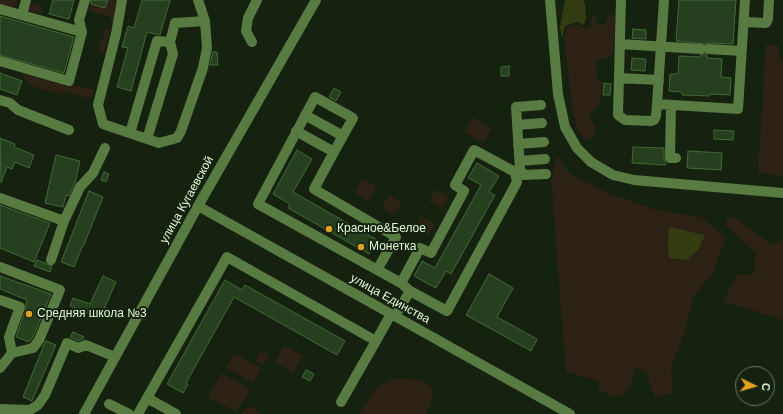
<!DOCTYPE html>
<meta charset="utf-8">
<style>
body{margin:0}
#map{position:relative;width:783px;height:414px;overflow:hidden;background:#152210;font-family:Arial,sans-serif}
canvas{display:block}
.north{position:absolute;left:735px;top:366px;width:40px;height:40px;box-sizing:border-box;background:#152210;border:1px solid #67785f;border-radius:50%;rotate:95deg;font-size:11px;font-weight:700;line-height:16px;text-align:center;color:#e1fad6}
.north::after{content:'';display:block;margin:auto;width:14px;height:18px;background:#e2a31a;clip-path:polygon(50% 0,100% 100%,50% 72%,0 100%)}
</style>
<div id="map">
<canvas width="783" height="414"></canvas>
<div class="north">С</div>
</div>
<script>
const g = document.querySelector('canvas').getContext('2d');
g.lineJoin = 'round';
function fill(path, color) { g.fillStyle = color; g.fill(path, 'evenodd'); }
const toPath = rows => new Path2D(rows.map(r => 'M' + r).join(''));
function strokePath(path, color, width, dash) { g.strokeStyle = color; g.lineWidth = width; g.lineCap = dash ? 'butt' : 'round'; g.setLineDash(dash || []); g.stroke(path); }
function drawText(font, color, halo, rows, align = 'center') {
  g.font = font + ' Arial,sans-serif'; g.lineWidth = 4; g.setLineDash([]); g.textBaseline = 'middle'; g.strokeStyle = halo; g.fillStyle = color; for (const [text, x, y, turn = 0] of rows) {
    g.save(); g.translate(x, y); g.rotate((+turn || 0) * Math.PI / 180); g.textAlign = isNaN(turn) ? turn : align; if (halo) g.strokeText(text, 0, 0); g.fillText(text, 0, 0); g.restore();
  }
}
fill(toPath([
 [0,0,18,0,15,8,0,4],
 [108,0,118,0,113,22,110,19,109,15,106,16,90,11,89,7,92,5,105,8],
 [28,3,39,5,43,9,41,14,26,11],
 [594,14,597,14,596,21,598,25,603,25,606,22,609,14,613,15,617,19,617,27,614,52,605,59,598,59,596,64,597,79,602,82,603,87,600,103,595,110,590,113,589,116,596,128,595,136,589,140,584,139,578,129,573,113,564,38,567,27,577,25,584,28,590,26,591,18],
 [111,27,104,54,99,51,99,45,104,36,104,30],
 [766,44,779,46,780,61,783,61,783,176,758,173],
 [21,71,94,90,91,99,59,90,67,95,64,95,35,87,27,82],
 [473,117,492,128,484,143,464,132],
 [557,155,571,175,611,194,656,210,701,217,726,238,712,274,693,297,684,334,671,366,673,393,655,397,645,371,635,368,631,387,624,395,612,397,599,390,598,380,566,372,551,180],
 [362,179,376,187,368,201,355,193],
 [436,189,449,196,442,209,429,202],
 [389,195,402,202,395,215,382,208],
 [421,216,435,223,428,236,415,229],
 [734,217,773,245,783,240,783,320,723,301,738,274,753,274,756,253,725,225,726,218],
 [284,345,303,356,293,373,275,362],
 [261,351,269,356,263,365,255,361],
 [234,353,261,368,253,383,226,368],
 [221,373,250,389,237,412,208,397],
 [404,378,423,381,433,388,431,402,426,413,427,414,359,414,376,388,393,379],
 [254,407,262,414,240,414,246,408]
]), '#2b2114');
fill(toPath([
 [565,0,583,0,585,5,586,18,584,25,577,22,565,26,562,38,560,27],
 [669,227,705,235,698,250,686,260,669,258,668,243]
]), '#323c10');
const building = toPath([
 [53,0,74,0,69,19,49,14,53,0],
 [91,0,108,0,105,8,91,4,91,0],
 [142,0,170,0,160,35,147,32,131,91,117,87,128,48,122,47,128,26,134,28,142,0],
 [679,0,736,0,733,44,708,43,705,44,676,41,679,0],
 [0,16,74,37,64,73,0,55,0,16],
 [633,29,646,30,646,39,632,38,633,29],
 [213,52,217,52,218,65,210,65,213,52],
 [704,54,707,55,707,58,722,59,721,77,731,78,730,95,710,94,710,96,682,95,682,92,669,91,670,74,678,74,679,56,700,57,700,55,704,54],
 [632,58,646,59,645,71,631,70,632,58],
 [509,66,509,76,501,76,501,67,509,66],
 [0,73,22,81,17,95,0,89,0,73],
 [604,83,611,84,610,95,603,95,604,83],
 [334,88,341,92,336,101,329,97,334,88],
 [714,130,734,131,733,140,714,139,714,130],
 [0,138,15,144,14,147,34,155,29,168,15,162,12,169,7,167,1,183,0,138],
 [633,147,664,148,664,158,666,165,632,163,633,147],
 [297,150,312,159,293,192,377,240,369,254,288,208,290,204,273,194,297,150],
 [688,151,722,153,721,170,687,168,688,151],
 [56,155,80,161,75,183,69,196,66,195,63,207,45,203,56,155],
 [477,163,499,176,489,192,495,195,451,274,446,271,436,288,414,276,422,261,435,268,481,185,468,178,477,163],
 [104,172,109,174,106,182,101,180,104,172],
 [89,191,103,197,83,247,82,247,74,267,61,262,89,191],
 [0,205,50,223,34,262,0,248,0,205],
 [37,260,52,266,50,272,34,266,37,260],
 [489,274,513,288,497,317,537,339,531,351,466,315,489,274],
 [0,276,51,294,33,337,29,342,16,337,26,309,26,304,27,300,0,289,0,276],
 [103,276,116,282,100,318,70,306,73,298,90,304,103,276],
 [225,280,242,290,245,285,345,341,337,355,234,297,186,383,188,384,183,393,167,384,225,280],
 [73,332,84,337,83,339,78,341,70,337,73,332],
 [46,341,56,345,32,401,23,397,43,347,42,347,46,341],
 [306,370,314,374,310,381,302,377,306,370]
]);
fill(building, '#26401f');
strokePath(building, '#3f6a33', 1);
strokePath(toPath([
 [122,0,116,34,98,105,103,124,159,143,177,138,181,131,203,68,207,48,205,21,198,0],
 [550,0,558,94,565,127,577,148,591,162,613,175,634,180,783,193],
 [621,0,618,115,625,120,651,121,654,120,656,116,657,104],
 [664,0,657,104,738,109,745,0],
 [0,9,82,32],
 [22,15,26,0],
 [744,22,766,23,768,19,769,0],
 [252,42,246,31,248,18,257,0],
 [620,44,701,49],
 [708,49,742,51],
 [0,61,69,81,82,32,79,20,85,0],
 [619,78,659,80],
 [0,100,10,103,18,110,69,130],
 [671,105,670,158,676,158],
 [305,115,343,136],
 [517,125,542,123],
 [296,131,334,152,314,189,396,237,377,270],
 [130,133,157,41,170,42,175,23,205,21],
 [147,139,173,54,170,42],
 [518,144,544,142],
 [334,152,353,118,315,97,258,204,401,283,410,291,447,311,517,182,515,172,474,150,455,185,464,191,431,253,420,248,401,283],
 [520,161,545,159],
 [520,169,523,175,546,174],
 [515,172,520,169,516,107,541,105],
 [0,198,64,221],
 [198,206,570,414],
 [51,260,64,221,80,187,93,173,105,148],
 [0,267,60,290,39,340,33,348,12,353,0,368],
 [0,300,20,307,9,337,12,353],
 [395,316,410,291],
 [376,341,391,314],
 [147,398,176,414],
 [109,404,129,414],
 [0,409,30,410,38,405,45,395,67,343,78,348,86,345,115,357],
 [84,414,198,206,316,0],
 [138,414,227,257,376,341,341,402]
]), '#577b41', 10);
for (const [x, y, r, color] of [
 [329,229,4,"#e2a31a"],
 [361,247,4,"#e2a31a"],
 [29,314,4,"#e2a31a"]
]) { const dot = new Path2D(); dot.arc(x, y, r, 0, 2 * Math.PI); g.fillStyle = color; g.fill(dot); strokePath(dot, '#152210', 1.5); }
drawText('12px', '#e1fad6', '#152210', [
 ["улица Кугаевской",187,200,-61],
 ["улица Единства",390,299,29]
]);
drawText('12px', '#e1fad6', '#152210', [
 ["Красное&Белое",337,229],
 ["Монетка",369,247],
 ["Средняя школа №3",37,314]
], 'left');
</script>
